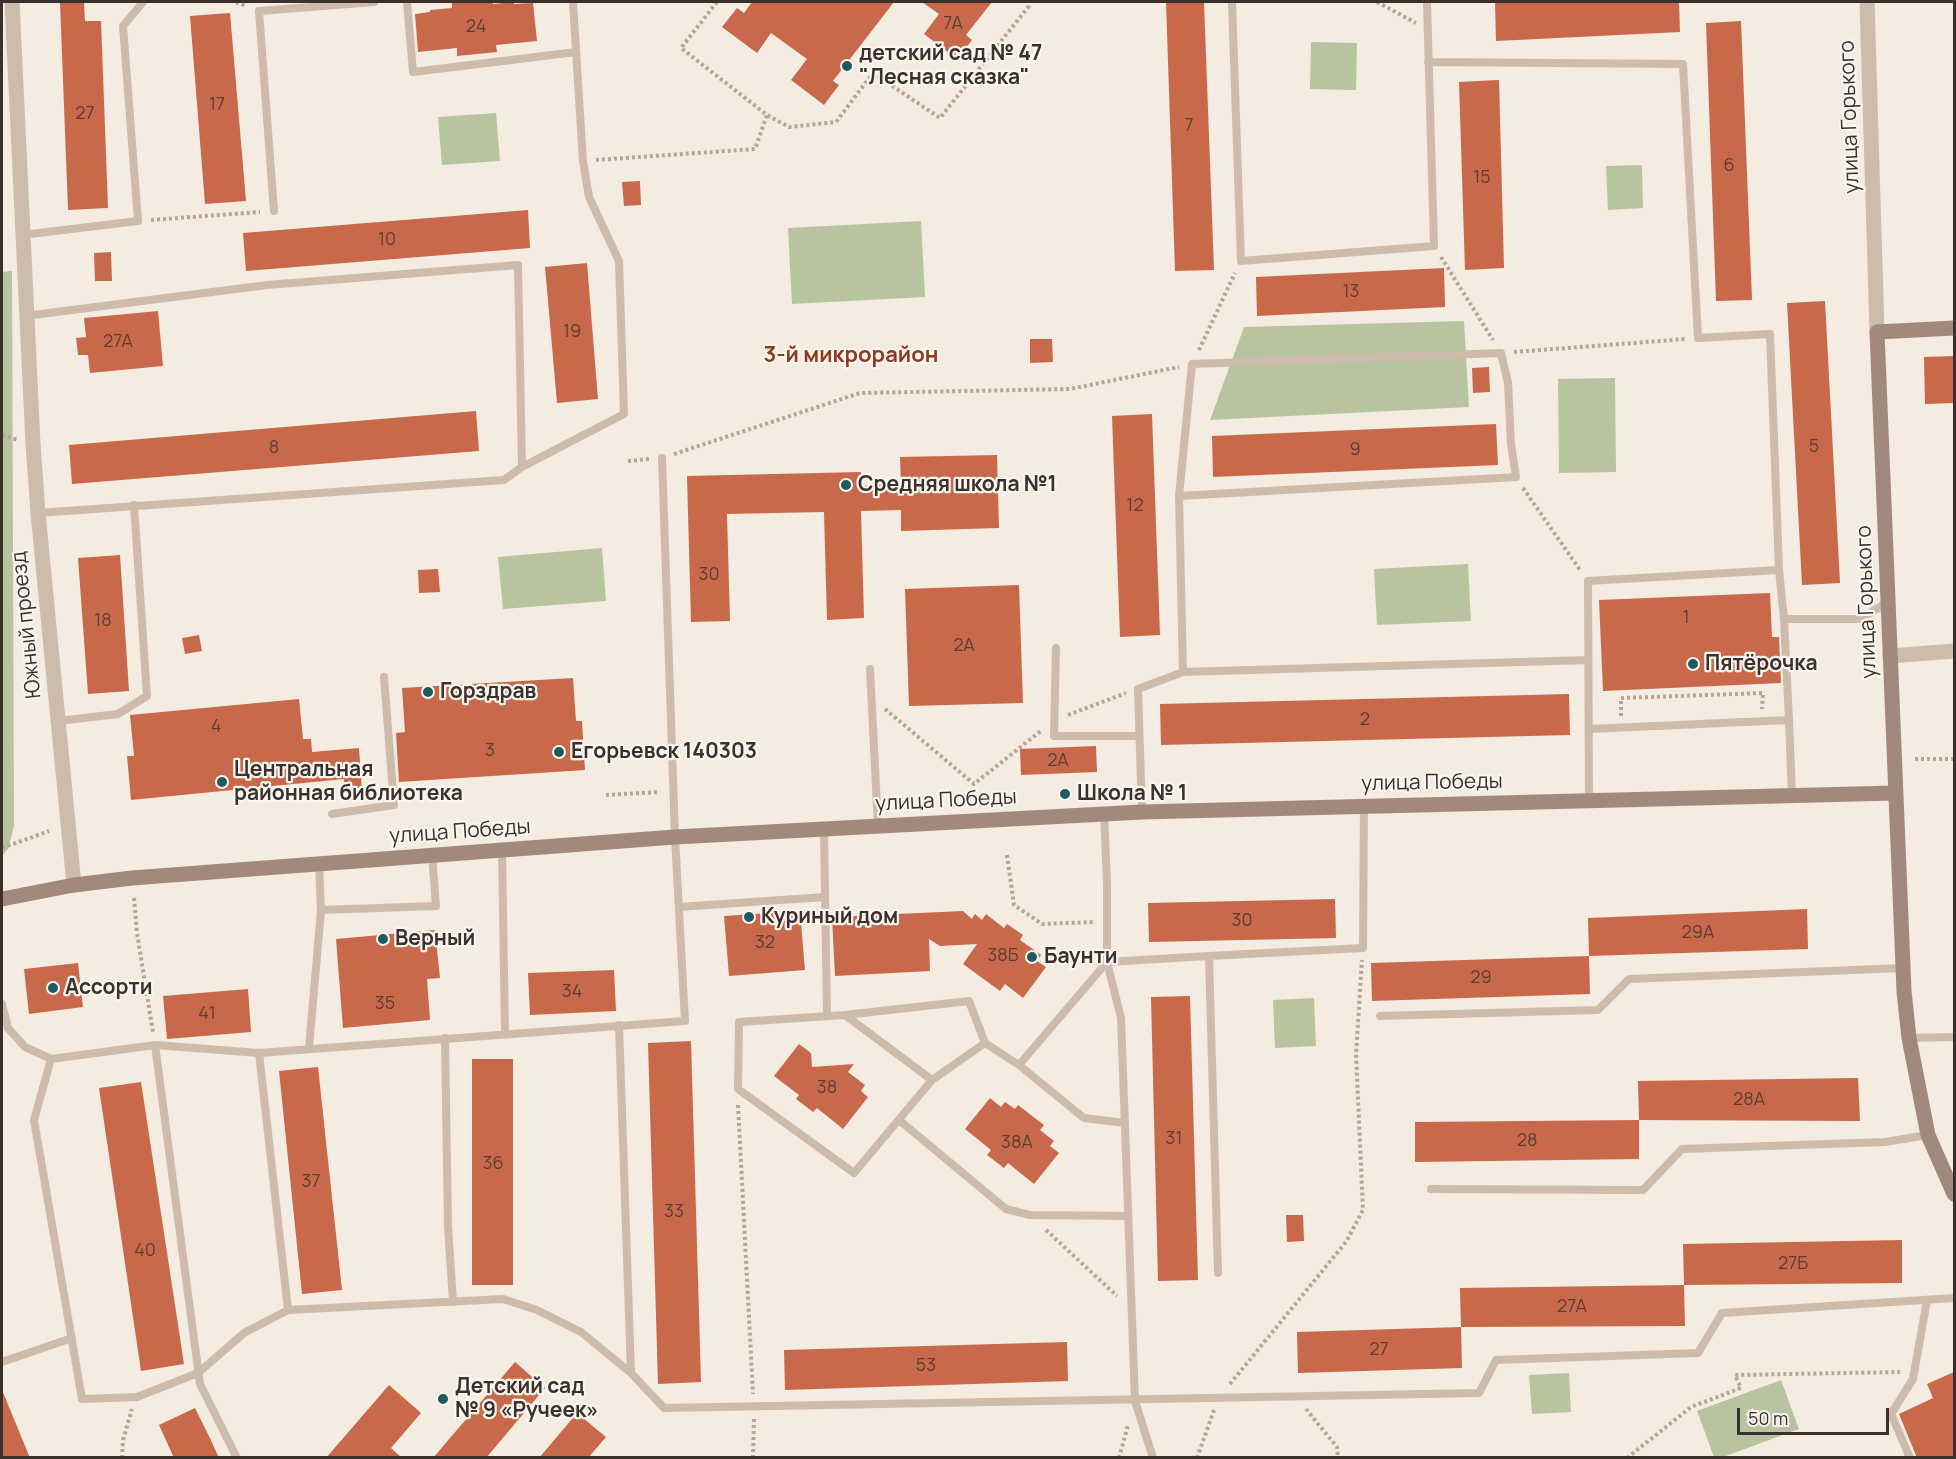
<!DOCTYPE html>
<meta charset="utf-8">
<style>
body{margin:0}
#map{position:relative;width:1956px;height:1459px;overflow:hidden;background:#f4ebe1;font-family:Manrope,sans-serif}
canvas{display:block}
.frame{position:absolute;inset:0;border:3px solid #3b302b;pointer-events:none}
.scale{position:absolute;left:1737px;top:1408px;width:152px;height:27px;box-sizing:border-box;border:3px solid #3b302b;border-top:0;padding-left:8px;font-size:18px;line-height:21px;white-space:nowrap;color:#3b302b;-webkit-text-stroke:4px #fbf5ee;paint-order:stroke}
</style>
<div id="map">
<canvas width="1956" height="1459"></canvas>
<div class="frame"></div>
<div class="scale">50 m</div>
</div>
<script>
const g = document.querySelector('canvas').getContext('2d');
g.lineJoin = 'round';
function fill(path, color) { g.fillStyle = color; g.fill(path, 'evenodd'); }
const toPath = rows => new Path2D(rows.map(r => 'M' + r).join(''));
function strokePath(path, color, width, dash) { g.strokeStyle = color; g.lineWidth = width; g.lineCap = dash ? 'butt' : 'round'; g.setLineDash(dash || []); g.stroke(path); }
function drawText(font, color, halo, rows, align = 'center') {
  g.font = font + ' Manrope,sans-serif'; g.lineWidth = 4.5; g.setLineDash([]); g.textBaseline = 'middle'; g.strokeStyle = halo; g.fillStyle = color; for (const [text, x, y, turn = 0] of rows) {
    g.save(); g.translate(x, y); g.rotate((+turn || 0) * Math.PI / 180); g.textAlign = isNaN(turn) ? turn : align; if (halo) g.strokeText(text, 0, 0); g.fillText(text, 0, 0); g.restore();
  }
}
fill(toPath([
 [1311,42,1357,43,1356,90,1310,89],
 [496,113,500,161,442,165,438,117],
 [1642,165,1643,208,1608,210,1606,166],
 [921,221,925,297,792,304,788,228],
 [12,271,14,826,8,849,2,856,2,272],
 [1464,321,1469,407,1210,420,1244,327],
 [1615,378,1616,472,1559,473,1558,379],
 [602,548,606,601,503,609,498,557],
 [1468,564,1471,621,1377,625,1374,569],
 [1314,998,1316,1046,1275,1048,1273,1000],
 [1569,1373,1571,1412,1532,1414,1529,1375],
 [1781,1380,1799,1429,1723,1457,1714,1457,1697,1411]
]), '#b8c4a0');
fill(toPath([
 [60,2,84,2,85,21,101,21,108,208,68,210],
 [463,2,493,2,493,4,514,2,514,4,533,3,537,41,496,45,497,52,457,56,457,48,418,52,415,14,430,12,430,10,452,8,452,3],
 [752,2,894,2,833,81,839,85,824,105,791,80,807,59,771,33,757,53,722,27,737,8,744,13],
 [922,2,992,2,966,35,972,40,957,59,924,34,939,14],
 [1166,2,1204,2,1214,270,1175,271],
 [1495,2,1679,2,1680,32,1496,41],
 [230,13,246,201,205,204,190,16],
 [1741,21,1752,300,1716,301,1706,23],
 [1499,80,1504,268,1465,270,1459,82],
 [640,181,641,205,624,206,622,182],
 [528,210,530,248,246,271,243,233],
 [111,252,112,281,95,281,94,253],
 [587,263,598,399,557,403,545,267],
 [1444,268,1445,307,1257,316,1256,277],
 [1825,301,1840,583,1802,585,1787,303],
 [158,311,163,366,90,373,88,355,78,355,76,338,86,337,84,318],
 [1030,339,1052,339,1053,362,1030,363],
 [1954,356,1954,403,1925,404,1924,357],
 [1489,367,1490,392,1473,393,1472,368],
 [476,411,479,451,72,484,69,445],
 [1152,414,1160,635,1120,637,1112,416],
 [1496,424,1498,465,1213,477,1212,436],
 [997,455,999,528,901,531,901,510,861,511,864,618,827,620,824,512,727,514,730,621,691,622,687,476,861,472,861,486,901,484,900,457],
 [120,555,129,691,88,694,78,558],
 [438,569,440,592,419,593,418,570],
 [1019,585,1023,703,909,706,905,589],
 [1770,593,1772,637,1779,637,1781,683,1603,691,1599,600],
 [199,635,202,651,185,654,182,638],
 [573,678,576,721,582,721,585,770,399,782,396,733,405,732,402,688],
 [1569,694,1570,735,1161,745,1160,704],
 [299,699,303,739,311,739,312,752,359,748,362,791,345,793,344,779,131,800,127,756,134,756,130,715],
 [1096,746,1097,772,1021,775,1020,749],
 [1335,899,1336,938,1149,942,1148,903],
 [1807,909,1808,949,1589,956,1588,918],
 [800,911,805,970,729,976,724,916],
 [963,911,972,919,975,914,982,920,986,914,1004,928,1007,924,1023,935,1020,940,1041,955,1037,961,1046,967,1023,998,1005,984,1000,991,963,964,977,944,940,946,929,939,930,971,835,976,832,917],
 [435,930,440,978,427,979,430,1020,343,1028,336,939],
 [1589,956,1590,994,1372,1001,1371,963],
 [78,963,83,1007,29,1014,24,969],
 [614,970,616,1011,530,1015,528,973],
 [248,989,251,1032,167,1039,163,996],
 [1190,996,1198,1280,1158,1281,1151,997],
 [691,1041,701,1382,658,1384,648,1043],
 [799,1044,811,1053,812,1067,854,1064,848,1072,865,1085,861,1091,868,1097,843,1129,817,1108,813,1112,796,1099,799,1095,774,1076],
 [472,1059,513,1059,513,1285,472,1285],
 [318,1067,342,1290,302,1294,279,1071],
 [1858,1078,1860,1121,1639,1120,1638,1081],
 [141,1082,184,1364,141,1371,99,1088],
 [990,1098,1001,1107,1005,1102,1015,1109,1018,1105,1044,1125,1040,1130,1054,1141,1050,1146,1059,1153,1034,1184,1008,1163,1004,1168,987,1155,991,1150,965,1129],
 [1639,1120,1639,1159,1415,1162,1415,1122],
 [1286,1215,1303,1215,1304,1241,1287,1242],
 [1902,1240,1902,1283,1684,1285,1683,1244],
 [1684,1285,1685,1326,1461,1327,1460,1288],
 [1461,1327,1462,1368,1298,1373,1297,1332],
 [1067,1342,1068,1381,785,1390,784,1350],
 [515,1362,545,1388,524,1413,486,1458,433,1458],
 [1954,1372,1954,1458,1917,1458,1899,1414,1933,1398,1927,1384],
 [389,1385,421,1413,391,1448,402,1458,326,1458],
 [2,1390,30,1458,2,1458],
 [195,1408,209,1436,219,1458,174,1458,159,1425],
 [577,1413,606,1437,588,1458,539,1458]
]), '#c8694b');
strokePath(toPath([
 [236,2,247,6],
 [717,2,681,48,767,115,789,127,836,122,873,73,940,118,1029,6,1029,2],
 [1377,2,1416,23],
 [596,160,755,149,767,115],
 [151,220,260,212],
 [1441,257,1493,340],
 [1199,350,1235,273],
 [1514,352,1686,339],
 [2,435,18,440],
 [674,454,860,393,1070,389,1179,367],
 [628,461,649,459],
 [1523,488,1580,570],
 [885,709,974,784,1042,730],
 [1068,715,1126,693],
 [1621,716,1621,698,1763,693,1762,709],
 [1915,759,1954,759],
 [606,795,660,792],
 [2,848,49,831],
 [1007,855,1014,905,1042,924,1094,922],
 [134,898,137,933,153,1032],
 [738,1105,753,1394],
 [1046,1230,1117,1296],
 [1230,1384,1346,1242,1363,1210,1356,1054,1362,960],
 [1306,1409,1337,1447,1338,1458],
 [122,1458,123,1440,132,1409],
 [753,1458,754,1419],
 [1119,1458,1128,1425],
 [1197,1458,1214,1410],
 [1627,1458,1691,1407,1741,1388,1735,1375,1900,1372]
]), '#b9a596', 4, [3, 3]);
strokePath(toPath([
 [407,2,413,72,576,52],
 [1232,2,1241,261,1434,246,1427,2],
 [1428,62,1683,64,1698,338,1770,334,1779,570],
 [274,211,259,11,374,2],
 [22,235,138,221,123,26,143,2],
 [25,316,267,285,518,265,522,467,624,414,619,261,589,197,583,161,573,2],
 [38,513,504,480,522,467],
 [1056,648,1054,736,1139,736],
 [870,669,878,826],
 [1183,672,1588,660],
 [1789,720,1792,795],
 [58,721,118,714,147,696,134,505],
 [1589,729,1789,720,1784,619],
 [1589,800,1588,581,1779,570,1784,619,1860,619,1888,602],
 [1142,812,1138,689,1183,672,1179,496,1192,364,1501,353,1508,383,1511,444,1516,477,1179,496],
 [332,814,394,805,384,677],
 [1104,814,1107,882,1107,962,1121,1018,1135,1401,1153,1458],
 [824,829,827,1016],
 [502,850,505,1033],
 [679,907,825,897],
 [321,910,436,906,432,855],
 [2,1004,8,1028,25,1047,51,1059,155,1045,259,1053,685,1021,675,837,662,458],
 [845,1015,739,1022,738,1089,854,1173,932,1080,985,1043],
 [1380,1016,1598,1010,1629,979,1903,968],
 [619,1025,631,1373,664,1408,1479,1393,1496,1360,1698,1353,1722,1313,1954,1298],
 [445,1038,448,1226,453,1302],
 [1909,1038,1954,1037],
 [155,1045,200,1384,237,1458],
 [309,1048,321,910,319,864],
 [259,1053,288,1310],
 [51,1059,34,1120,82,1399,137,1397,198,1373,244,1333,288,1310,503,1299,537,1310,581,1332,631,1373],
 [1019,1065,1084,1118,1125,1123],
 [932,1080,845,1015,969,1001,985,1043,1019,1065,1107,962,1209,956],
 [899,1120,1006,1209,1030,1215,1128,1216],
 [1431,1189,1643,1190,1682,1149,1885,1142,1928,1135],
 [1218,1273,1209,956,1363,948,1364,806],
 [2,1362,72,1338],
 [1910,1458,1891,1414,1913,1379,1927,1300]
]), '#cdbbac', 8);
strokePath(toPath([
 [12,2,33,444,38,513,74,885],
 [1867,2,1877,332],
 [1890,656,1954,651]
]), '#cdbbac', 15);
strokePath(toPath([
 [1954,328,1877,332,1904,991,1909,1038,1928,1135,1954,1194],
 [2,899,74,885,132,878,675,837,1142,812,1895,793]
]), '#a18a7d', 15);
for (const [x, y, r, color] of [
 [847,66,6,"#1f5a5e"],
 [846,485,6,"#1f5a5e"],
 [1693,664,6,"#1f5a5e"],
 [428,692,6,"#1f5a5e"],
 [559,752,6,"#1f5a5e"],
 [222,782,6,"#1f5a5e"],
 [1065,794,6,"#1f5a5e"],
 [749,917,6,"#1f5a5e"],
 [383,939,6,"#1f5a5e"],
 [1032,957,6,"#1f5a5e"],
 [53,988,6,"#1f5a5e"],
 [443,1399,6,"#1f5a5e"]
]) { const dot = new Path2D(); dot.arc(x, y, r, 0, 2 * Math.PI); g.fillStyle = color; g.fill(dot); strokePath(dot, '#fbf5ee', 2); }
drawText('18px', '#5e3e33', null, [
 ["7А",953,24],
 ["24",476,27],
 ["17",217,105],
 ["27",85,114],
 ["7",1189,126],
 ["6",1729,166],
 ["15",1482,178],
 ["10",387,240],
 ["13",1351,292],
 ["19",572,332],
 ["27А",118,342],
 ["5",1814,447],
 ["8",274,448],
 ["9",1355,450],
 ["12",1135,506],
 ["30",709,575],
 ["1",1686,618],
 ["18",103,621],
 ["2А",964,646],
 ["2",1365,720],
 ["4",216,727],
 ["3",490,751],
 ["2А",1058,761],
 ["30",1242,921],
 ["29А",1698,933],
 ["32",765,943],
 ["38Б",1003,956],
 ["29",1481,978],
 ["34",572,992],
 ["35",385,1004],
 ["41",207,1014],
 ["38",827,1088],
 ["28А",1749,1100],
 ["31",1174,1139],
 ["28",1527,1141],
 ["38А",1017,1143],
 ["36",493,1164],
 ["37",311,1182],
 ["33",674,1212],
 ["40",145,1251],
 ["27Б",1793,1264],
 ["27А",1572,1307],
 ["27",1379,1350],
 ["53",926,1366]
]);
drawText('bold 21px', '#3b302b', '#fbf5ee', [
 ["детский сад № 47",859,54],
 ["\"Лесная сказка\"",859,78],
 ["Средняя школа №1",858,485],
 ["Пятёрочка",1705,664],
 ["Горздрав",440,692],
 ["Егорьевск 140303",571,752],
 ["Центральная",234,770],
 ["районная библиотека",234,794],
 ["Школа № 1",1077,794],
 ["Куриный дом",761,917],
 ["Верный",395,939],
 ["Баунти",1044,957],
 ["Ассорти",65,988],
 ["Детский сад",455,1387],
 ["№ 9 «Ручеек»",455,1411]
], 'left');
drawText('21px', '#3b302b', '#fbf5ee', [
 ["улица Горького",1850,117,-92],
 ["улица Горького",1867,602,-92],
 ["Южный проезд",27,625,-96],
 ["улица Победы",1432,783,-1],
 ["улица Победы",946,801,-3],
 ["улица Победы",460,832,-4]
]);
drawText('bold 22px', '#8c3b22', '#fbf5ee', [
 ["3-й микрорайон",851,356]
]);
</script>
